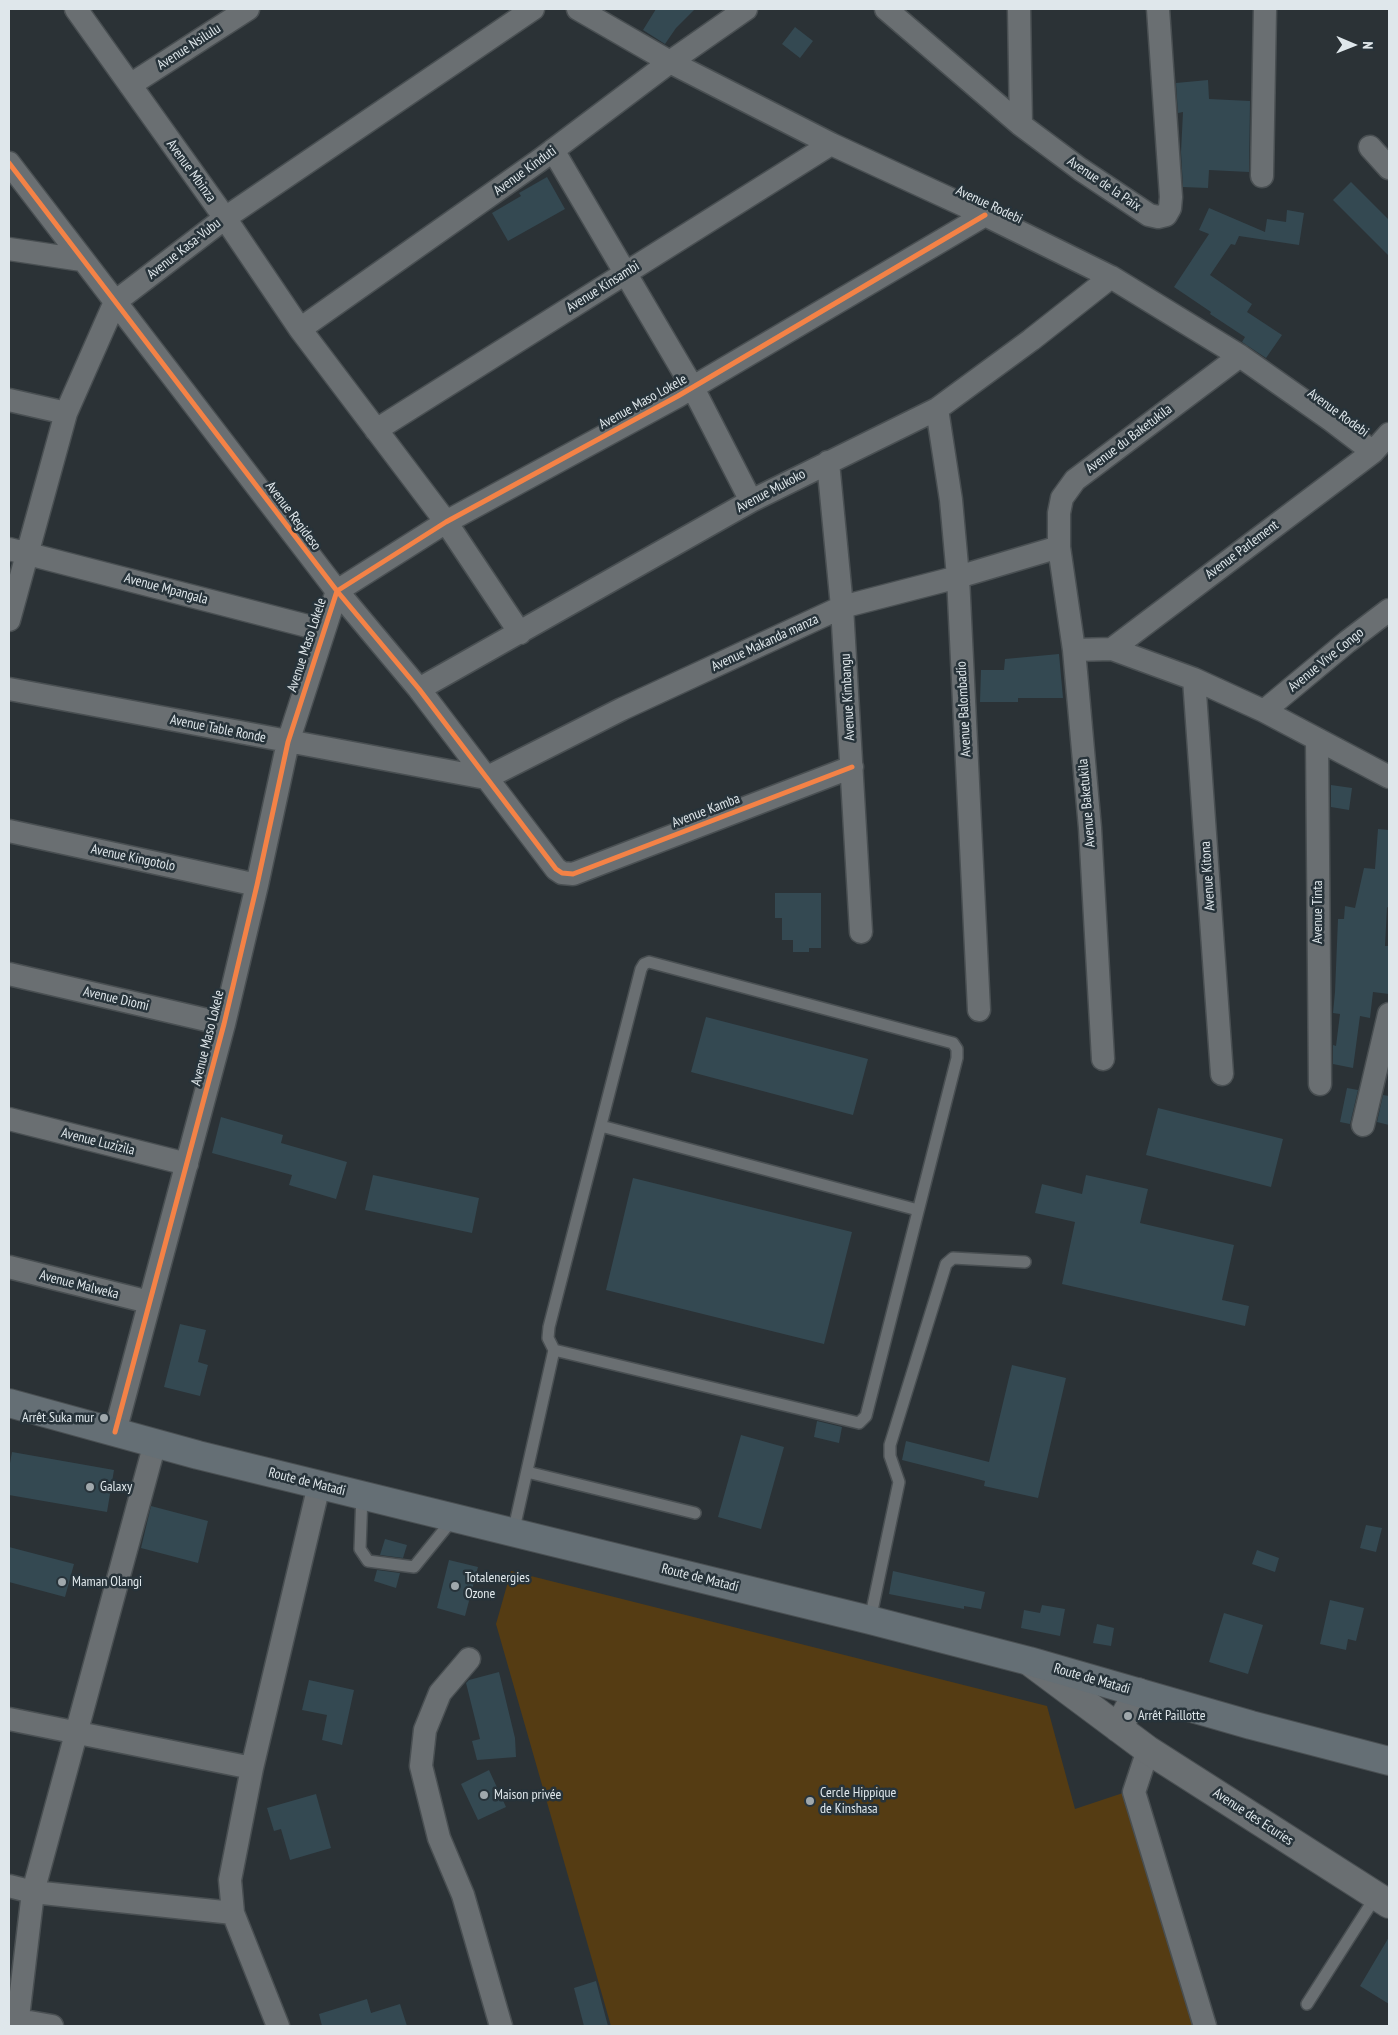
<!DOCTYPE html>
<meta charset="utf-8">
<style>
body{margin:0}
#map{position:relative;width:1398px;height:2035px;overflow:hidden;background:#2b3236;font-family:"PT Sans Narrow",sans-serif}
canvas{display:block}
.frame{position:absolute;inset:0;border:10px solid #dfe7eb;pointer-events:none}
.north{position:absolute;left:1328px;top:20px;width:50px;height:50px;-webkit-text-stroke:4px #27333a;paint-order:stroke;rotate:91deg;font-size:14px;font-weight:700;line-height:20px;text-align:center;color:#dfe7eb}
.north::after{content:'';display:block;margin:auto;width:18px;height:22px;background:#dfe7eb;clip-path:polygon(50% 0,100% 100%,50% 72%,0 100%)}
</style>
<div id="map">
<canvas width="1398" height="2035"></canvas>
<div class="frame"></div>
<div class="north">N</div>
</div>
<script>
const g = document.querySelector('canvas').getContext('2d');
g.lineJoin = 'round';
function fill(path, color) { g.fillStyle = color; g.fill(path, 'evenodd'); }
const toPath = rows => new Path2D(rows.map(r => 'M' + r).join(''));
function strokePath(path, color, width, dash) { g.strokeStyle = color; g.lineWidth = width; g.lineCap = dash ? 'butt' : 'round'; g.setLineDash(dash || []); g.stroke(path); }
function drawText(font, color, halo, rows, align = 'center') {
  g.font = font + ' "PT Sans Narrow",sans-serif'; g.lineWidth = 5; g.setLineDash([]); g.textBaseline = 'middle'; g.strokeStyle = halo; g.fillStyle = color; for (const [text, x, y, turn = 0] of rows) {
    g.save(); g.translate(x, y); g.rotate((+turn || 0) * Math.PI / 180); g.textAlign = isNaN(turn) ? turn : align; if (halo) g.strokeText(text, 0, 0); g.fillText(text, 0, 0); g.restore();
  }
}
fill(toPath([
 [511,1571,1047,1706,1075,1809,1123,1793,1195,2026,611,2026,496,1624]
]), '#553c13');
fill(toPath([
 [656,9,695,9,676,28,665,44,643,30],
 [795,27,813,41,800,58,782,44],
 [1208,80,1209,99,1250,101,1249,172,1209,170,1208,188,1183,187,1181,152,1183,112,1178,113,1176,83],
 [547,177,565,209,508,241,492,213,521,196,519,193],
 [1351,182,1389,220,1389,256,1333,200],
 [1209,208,1265,232,1267,219,1286,222,1287,210,1304,213,1299,245,1239,236,1235,245,1231,244,1210,275,1252,304,1247,312,1282,335,1266,358,1242,342,1245,337,1210,314,1211,312,1174,287,1209,234,1199,230],
 [1059,654,1063,698,1018,698,1018,702,980,702,981,670,1004,670,1005,659],
 [1331,785,1352,788,1349,810,1331,807],
 [1378,829,1389,830,1389,908,1387,907,1385,946,1389,946,1389,994,1373,992,1370,1018,1360,1016,1353,1068,1333,1064,1333,1045,1336,1046,1340,1014,1333,1013,1335,992,1338,919,1344,919,1345,906,1355,908,1364,868,1375,869],
 [775,893,821,893,821,948,809,948,809,952,793,952,793,940,782,940,782,918,775,918],
 [706,1017,868,1059,853,1115,691,1072],
 [1347,1088,1358,1090,1350,1124,1340,1122],
 [1383,1095,1389,1096,1389,1125,1377,1122],
 [1158,1108,1283,1139,1271,1187,1146,1155],
 [221,1117,283,1135,281,1143,347,1162,336,1199,289,1185,292,1175,212,1153],
 [373,1175,479,1198,472,1233,365,1210],
 [1086,1175,1148,1189,1140,1223,1234,1245,1222,1300,1249,1306,1245,1326,1062,1284,1075,1222,1035,1213,1042,1184,1082,1194],
 [633,1178,852,1232,824,1344,606,1290],
 [180,1324,206,1330,198,1362,208,1365,200,1396,164,1387],
 [1012,1365,1066,1378,1038,1498,984,1486,985,1481,902,1460,906,1441,989,1462],
 [817,1421,842,1427,839,1443,814,1437],
 [741,1435,784,1447,761,1529,718,1517],
 [12,1452,114,1470,107,1512,9,1495,9,1469],
 [151,1506,208,1521,198,1563,141,1548],
 [1366,1525,1382,1528,1376,1552,1360,1548],
 [385,1539,407,1545,403,1558,380,1555],
 [9,1547,74,1564,65,1597,9,1582],
 [1257,1550,1279,1558,1275,1572,1252,1564],
 [449,1560,478,1567,465,1616,437,1608],
 [377,1570,400,1573,396,1588,374,1581],
 [893,1571,985,1592,981,1609,964,1606,964,1609,889,1594],
 [1330,1600,1364,1608,1356,1641,1348,1639,1346,1650,1320,1644],
 [1042,1605,1065,1609,1060,1636,1021,1628,1024,1610,1040,1613],
 [1224,1613,1263,1625,1248,1674,1209,1662],
 [1097,1624,1114,1628,1111,1646,1093,1643],
 [499,1672,515,1738,516,1757,477,1760,472,1741,480,1739,466,1683,469,1680],
 [309,1680,354,1690,342,1745,322,1740,327,1715,302,1710],
 [489,1770,506,1807,478,1820,461,1784],
 [316,1794,331,1848,290,1860,281,1829,274,1831,267,1808],
 [1389,1937,1389,2004,1360,1986],
 [596,1981,608,2026,584,2026,574,1988],
 [367,1999,371,2013,400,2004,407,2026,322,2026,319,2014]
]), '#344952');
const service = toPath([
 [601,1126,918,1210],
 [527,1472,695,1513],
 [362,1495,360,1549,368,1561,414,1567,453,1519],
 [513,1533,554,1350,548,1338,549,1327,641,969,644,964,649,962,953,1043,957,1049,957,1058,866,1416,859,1423,554,1350],
 [870,1620,899,1482,890,1456,890,1445,946,1264,953,1258,1025,1262],
 [1307,2004,1376,1896]
]);
const minor = toPath([
 [76,9,225,218,300,329,446,522,520,633],
 [578,9,670,62,831,144,985,215,1111,277,1240,356,1331,420,1373,452],
 [886,9,1021,125,1080,169,1149,215,1158,217,1166,215,1170,208,1171,197,1158,9],
 [1019,9,1021,125],
 [130,85,248,9],
 [1370,147,1389,168],
 [553,150,693,388,751,501],
 [9,163,337,591,419,689,556,869,562,873,573,874,852,767],
 [1262,176,1265,9],
 [9,249,82,260],
 [300,329,540,160,670,62,746,9],
 [9,400,66,413],
 [937,409,951,500,958,577,979,1010],
 [376,430,831,144],
 [828,462,842,607,861,932],
 [9,549,323,630],
 [9,620,66,413,115,302,225,218,533,9],
 [1112,649,1373,452,1389,434],
 [1074,650,1112,649,1194,679,1264,711,1389,777],
 [1194,679,1222,1074],
 [9,689,486,778,622,709,842,607,958,577,1059,547],
 [419,689,751,501,937,409,1031,340,1111,277],
 [1264,711,1347,642,1389,610],
 [1317,740,1320,1084],
 [9,831,257,885],
 [9,974,224,1024],
 [1103,1059,1090,828,1074,650,1059,547,1059,513,1062,498,1075,480,1240,356],
 [9,1119,187,1164],
 [1363,1125,1389,1014],
 [9,1267,149,1302],
 [115,1432,224,1024,257,885,288,742,337,591,446,522,678,396,985,215],
 [469,1659,440,1693,425,1730,421,1766,439,1838,463,1895,501,2026],
 [9,1719,252,1768],
 [1148,1750,1134,1792,1205,2026],
 [9,1886,33,1892,233,1913],
 [18,2020,52,2026],
 [17,2026,33,1892,155,1443],
 [278,2026,233,1913,230,1880,252,1768,319,1485]
]);
const tertiary = toPath([
 [1030,1662,1148,1750,1389,1904],
 [1118,1728,1138,1692]
]);
const primary = toPath([
 [9,1403,198,1455,870,1620,1029,1661,1251,1725,1389,1761]
]);
strokePath(service, '#494f52', 14);
strokePath(minor, '#494f52', 25);
strokePath(tertiary, '#494f52', 30);
strokePath(primary, '#494f52', 30);
strokePath(service, '#6a6f72', 11);
strokePath(minor, '#6a6f72', 22);
strokePath(tertiary, '#6a6f72', 28);
strokePath(primary, '#656f75', 28);
strokePath(toPath([
 [9,163,337,591,419,689,556,869,562,873,573,874,852,767],
 [115,1432,224,1024,257,885,288,742,337,591,446,522,678,396,985,215]
]), '#f48246', 5);
for (const [x, y, r, color] of [
 [104,1418,5,"#a0a8ac"],
 [90,1487,5,"#a0a8ac"],
 [62,1582,5,"#a0a8ac"],
 [455,1586,5,"#a0a8ac"],
 [1128,1716,5,"#a0a8ac"],
 [484,1795,5,"#a0a8ac"],
 [810,1801,5,"#a0a8ac"]
]) { const dot = new Path2D(); dot.arc(x, y, r, 0, 2 * Math.PI); g.fillStyle = color; g.fill(dot); strokePath(dot, '#27333a', 2); }
drawText('14px', '#dfe7eb', '#27333a', [
 ["Avenue Nsilulu",189,47,-33],
 ["Avenue Mbinza",191,171,54],
 ["Avenue Kinduti",525,171,-36],
 ["Avenue de la Paix",1104,184,34],
 ["Avenue Rodebi",989,205,25],
 ["Avenue Kasa-Vubu",184,249,-38],
 ["Avenue Kinsambi",603,287,-32],
 ["Avenue Maso Lokele",643,402,-29],
 ["Avenue Rodebi",1338,413,36],
 ["Avenue du Baketukila",1129,439,-37],
 ["Avenue Mukoko",771,491,-28],
 ["Avenue Regideso",293,516,53],
 ["Avenue Parlement",1242,550,-37],
 ["Avenue Mpangala",166,589,15],
 ["Avenue Makanda manza",765,643,-25],
 ["Avenue Maso Lokele",307,645,-72],
 ["Avenue Vive Congo",1326,660,-39],
 ["Avenue Kimbangu",848,697,-93],
 ["Avenue Balombadio",964,709,-93],
 ["Avenue Table Ronde",218,729,11],
 ["Avenue Baketukila",1087,803,-95],
 ["Avenue Kamba",706,811,-21],
 ["Avenue Kingotolo",133,858,12],
 ["Avenue Kitona",1208,876,-94],
 ["Avenue Tinta",1318,912,-90],
 ["Avenue Diomi",116,999,13],
 ["Avenue Maso Lokele",208,1038,-76],
 ["Avenue Luzizila",98,1142,14],
 ["Avenue Malweka",79,1285,14],
 ["Route de Matadi",307,1482,14],
 ["Route de Matadi",700,1578,14],
 ["Route de Matadi",1092,1679,16],
 ["Avenue des Ecuries",1253,1817,33]
]);
drawText('14px', '#dfe7eb', '#27333a', [
 ["Arrêt Suka mur",94,1418,"right"],
 ["Galaxy",100,1487],
 ["Totalenergies",465,1578],
 ["Ozone",465,1594],
 ["Maman Olangi",72,1582],
 ["Arrêt Paillotte",1138,1716],
 ["Cercle Hippique",820,1793],
 ["de Kinshasa",820,1809],
 ["Maison privée",494,1795]
], 'left');
</script>
